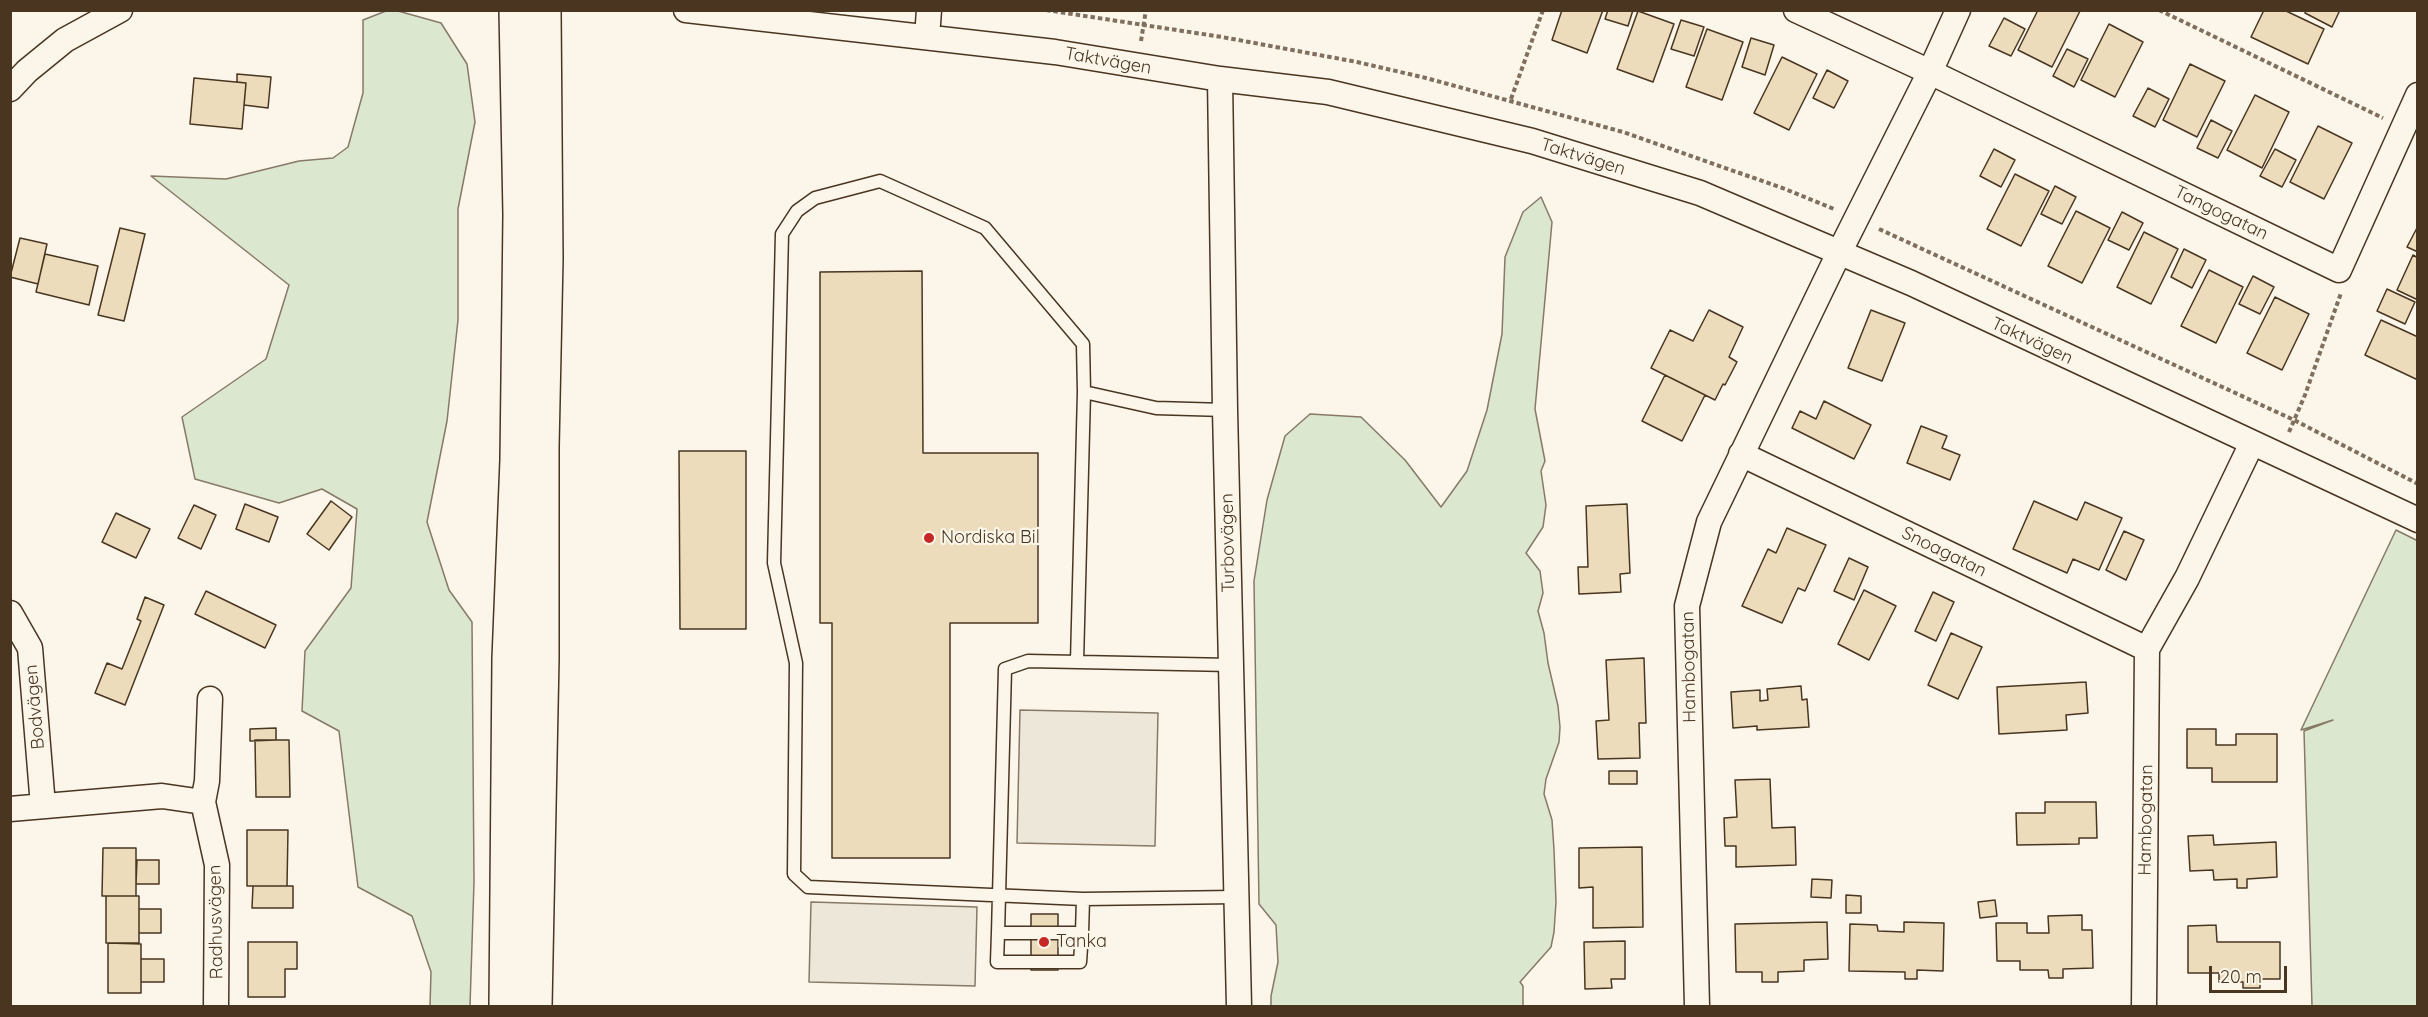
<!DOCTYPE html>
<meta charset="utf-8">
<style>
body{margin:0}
#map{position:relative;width:2428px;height:1017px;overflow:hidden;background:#fbf6e9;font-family:Quicksand,sans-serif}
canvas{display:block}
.frame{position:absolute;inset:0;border:12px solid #4a3520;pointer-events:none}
.scale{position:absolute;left:2209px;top:966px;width:78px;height:27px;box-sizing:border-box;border:3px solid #4a3520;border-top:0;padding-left:8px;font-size:18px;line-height:21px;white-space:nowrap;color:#4a3520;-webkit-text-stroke:4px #fbf6e9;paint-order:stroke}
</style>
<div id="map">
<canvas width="2428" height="1017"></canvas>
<div class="frame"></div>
<div class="scale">20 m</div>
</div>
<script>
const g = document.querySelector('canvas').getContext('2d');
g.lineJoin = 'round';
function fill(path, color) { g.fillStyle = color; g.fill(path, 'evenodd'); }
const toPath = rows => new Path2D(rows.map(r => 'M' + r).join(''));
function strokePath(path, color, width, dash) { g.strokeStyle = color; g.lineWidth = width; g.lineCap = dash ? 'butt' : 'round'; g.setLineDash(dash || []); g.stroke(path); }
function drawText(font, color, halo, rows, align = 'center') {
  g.font = font + ' Quicksand,sans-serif'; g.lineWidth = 4.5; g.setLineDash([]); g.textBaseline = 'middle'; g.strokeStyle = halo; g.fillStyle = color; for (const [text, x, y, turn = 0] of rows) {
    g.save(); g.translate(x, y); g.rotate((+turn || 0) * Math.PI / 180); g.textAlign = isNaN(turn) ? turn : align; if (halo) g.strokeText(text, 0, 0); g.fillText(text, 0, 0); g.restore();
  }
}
const green = toPath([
 [386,11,398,11,441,23,467,64,475,122,458,209,458,320,447,421,427,522,449,590,472,622,474,882,470,1006,430,1006,431,972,412,916,358,887,339,731,302,711,305,651,351,588,357,509,322,489,279,503,195,479,182,417,266,359,289,285,151,176,226,179,299,161,333,158,348,147,363,93,363,20,386,11],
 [1541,197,1552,222,1535,409,1545,461,1541,471,1546,505,1543,527,1526,553,1540,571,1543,593,1538,611,1544,633,1548,663,1558,706,1560,727,1559,742,1546,779,1544,794,1552,820,1554,850,1556,902,1554,932,1551,947,1520,982,1523,986,1523,1006,1271,1006,1271,996,1278,962,1276,925,1259,904,1254,581,1267,500,1285,436,1310,414,1361,417,1405,460,1441,507,1467,471,1487,410,1502,334,1505,257,1523,212,1541,197],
 [2396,530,2418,541,2417,1006,2312,1006,2304,731,2333,720,2301,730,2396,530]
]);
fill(green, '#dce7d0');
strokePath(green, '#887966', 1.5);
const parking = toPath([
 [1020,710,1158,713,1155,846,1017,843,1020,710],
 [811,902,977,907,975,986,809,982,811,902]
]);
fill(parking, '#ede7d9');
strokePath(parking, '#887966', 1.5);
const building = toPath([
 [1562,10,1603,10,1587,53,1552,40,1562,10],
 [1608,10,1633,10,1628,26,1605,19,1608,10],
 [2038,10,2080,11,2052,67,2018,50,2038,10],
 [2264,10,2284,10,2324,29,2308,64,2251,37,2264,10],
 [2306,10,2340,10,2332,27,2305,13,2306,10],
 [1638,11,1674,24,1653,82,1617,69,1638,11],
 [2004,18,2025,29,2011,56,1989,46,2004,18],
 [1681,20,1704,27,1694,56,1671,49,1681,20],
 [2109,24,2143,42,2115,97,2081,80,2109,24],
 [1707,29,1743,42,1722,100,1686,87,1707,29],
 [1751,38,1774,45,1765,75,1742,67,1751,38],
 [2067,49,2088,59,2074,87,2053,76,2067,49],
 [1782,57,1817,74,1789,130,1754,113,1782,57],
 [2190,64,2225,81,2197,137,2163,120,2190,64],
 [1827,70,1848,81,1834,108,1813,98,1827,70],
 [237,74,271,77,268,108,244,105,246,83,237,82,237,74],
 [194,78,246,83,242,129,190,124,194,78],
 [2148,88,2169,99,2155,127,2133,116,2148,88],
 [2255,95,2289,112,2262,168,2227,150,2255,95],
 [2211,120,2232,131,2218,158,2197,148,2211,120],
 [2318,126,2352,143,2324,199,2290,182,2318,126],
 [1994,149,2015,160,2001,187,1980,176,1994,149],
 [2275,149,2296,160,2282,187,2260,176,2275,149],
 [2015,174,2049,191,2021,246,1987,229,2015,174],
 [2055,186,2076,197,2062,224,2041,214,2055,186],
 [2076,211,2110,228,2082,283,2048,266,2076,211],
 [2122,212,2143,223,2129,250,2108,240,2122,212],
 [2418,226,2418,252,2407,247,2418,226],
 [120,228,145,234,124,321,98,315,120,228],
 [2144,232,2178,249,2151,304,2117,287,2144,232],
 [20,238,47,244,38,284,10,277,20,238],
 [2184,249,2206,260,2192,288,2171,277,2184,249],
 [45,254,98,266,89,305,36,292,45,254],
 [2413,255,2418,258,2418,300,2397,290,2413,255],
 [2209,270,2243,287,2216,343,2181,326,2209,270],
 [922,271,923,453,1038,453,1038,623,950,623,950,858,832,858,832,623,820,623,820,272,922,271],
 [2253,276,2274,287,2260,314,2239,304,2253,276],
 [2387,289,2415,302,2405,324,2377,311,2387,289],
 [2275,297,2309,314,2282,370,2247,353,2275,297],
 [1709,310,1743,327,1729,357,1737,362,1725,385,1723,384,1715,400,1651,368,1670,330,1693,341,1709,310],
 [1871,310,1905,323,1882,381,1848,368,1871,310],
 [2381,320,2418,337,2418,380,2365,355,2381,320],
 [1665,375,1705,395,1682,441,1642,421,1665,375],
 [1824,401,1871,425,1854,459,1792,428,1800,411,1816,419,1824,401],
 [1921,426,1947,436,1942,448,1960,455,1950,480,1907,463,1921,426],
 [679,451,746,451,746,629,680,629,679,451],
 [331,501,352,517,329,550,307,534,331,501],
 [2034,501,2077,520,2085,502,2122,518,2099,570,2073,559,2067,573,2013,549,2034,501],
 [245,504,278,517,269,542,236,529,245,504],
 [1627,504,1630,573,1620,574,1621,592,1579,594,1578,567,1588,567,1586,506,1627,504],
 [194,505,216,515,201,549,178,538,194,505],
 [116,513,150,529,136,558,102,542,116,513],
 [1787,528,1826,545,1805,591,1798,588,1782,623,1742,606,1768,549,1776,553,1787,528],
 [2124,531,2144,540,2126,580,2106,570,2124,531],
 [1849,558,1868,567,1854,600,1834,591,1849,558],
 [1864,590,1896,606,1869,660,1838,644,1864,590],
 [206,591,276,625,265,648,195,614,206,591],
 [1933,592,1954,602,1936,641,1915,631,1933,592],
 [145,597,164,605,125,705,95,693,107,663,122,669,141,621,137,619,145,597],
 [1951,633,1982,647,1958,699,1928,685,1951,633],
 [1644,658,1646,723,1639,723,1640,758,1598,759,1596,721,1609,720,1606,660,1644,658],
 [2086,682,2088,713,2066,715,2067,730,1999,734,1997,687,2086,682],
 [1801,686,1802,700,1807,699,1809,727,1757,730,1757,726,1733,728,1731,692,1760,690,1760,701,1768,700,1767,689,1801,686],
 [276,728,276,740,250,741,250,729,276,728],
 [2187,729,2216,729,2216,745,2236,745,2236,734,2277,734,2277,782,2212,782,2212,768,2187,768,2187,729],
 [255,740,289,740,290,797,256,797,255,740],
 [1609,771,1637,771,1637,784,1609,784,1609,771],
 [1770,779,1772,828,1795,827,1796,865,1736,867,1736,846,1725,846,1724,818,1737,817,1735,780,1770,779],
 [2045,802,2096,802,2097,838,2079,838,2079,844,2017,845,2016,813,2045,813,2045,802],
 [247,830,288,830,287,886,247,886,247,830],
 [2213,835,2214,845,2276,842,2277,877,2247,879,2247,888,2237,888,2237,879,2214,880,2213,870,2190,871,2188,836,2213,835],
 [1642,847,1643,927,1593,928,1593,887,1579,888,1579,848,1642,847],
 [103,848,136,848,136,896,102,896,103,848],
 [137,860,159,860,159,884,136,884,137,860],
 [1812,879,1832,880,1831,898,1811,897,1812,879],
 [253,886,293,886,293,908,252,908,253,886],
 [1846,895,1861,896,1861,913,1846,913,1846,895],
 [106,896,139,896,139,943,106,943,106,896],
 [1995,900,1997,916,1980,918,1978,902,1995,900],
 [139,909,161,909,161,933,139,933,139,909],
 [1031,914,1058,914,1058,970,1031,970,1031,914],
 [2082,915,2082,930,2092,930,2093,968,2063,969,2063,978,2049,978,2048,970,2020,970,2020,961,1997,961,1996,923,2027,923,2027,933,2049,933,2048,916,2082,915],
 [1827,922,1828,959,1804,960,1804,971,1778,972,1778,982,1762,982,1762,972,1736,972,1735,924,1827,922],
 [1904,922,1944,923,1943,971,1917,970,1917,979,1905,979,1905,972,1849,971,1850,924,1877,925,1878,931,1904,932,1904,922],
 [2216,925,2217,942,2280,942,2280,979,2260,979,2260,988,2243,988,2243,982,2219,982,2219,973,2188,973,2188,926,2216,925],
 [1625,941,1625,979,1611,979,1612,988,1585,989,1584,942,1625,941],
 [248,942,297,942,297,969,285,969,285,997,248,997,248,942],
 [108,943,141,944,141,993,108,993,108,943],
 [141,959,164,959,164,982,141,982,141,959]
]);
fill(building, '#ecdcbc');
strokePath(building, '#4a3520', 1.5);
const lane = toPath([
 [1225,410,1156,408,1084,392,1083,344,985,228,880,181,815,198,797,211,782,234,774,563,796,663,794,874,808,887,1083,899,1236,897],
 [1077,662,1084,392],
 [1083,899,1082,933,998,933,1005,669,1028,661,1231,665],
 [998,933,997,962,1080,962,1082,933]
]);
const street = toPath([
 [686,10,1055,52,1220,79,1328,92,1532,141,1700,193,1911,283,2418,520],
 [1796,10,1930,72,2339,270,2418,95],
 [927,37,929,10],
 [1220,79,1225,410,1239,1006],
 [10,89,27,71,65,40,120,10],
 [1741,454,2147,649],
 [10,613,30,648,43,806],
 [203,802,207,781,210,699],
 [10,809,162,796,203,802,217,865,216,1006],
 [1697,1006,1687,606,1709,522,1839,253,1930,72,1958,10],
 [2144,1006,2147,649,2187,578,2252,443]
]);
const highway = toPath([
 [506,1006,509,659,517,460,520,215,516,10],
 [535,1006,542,658,542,447,546,259,544,10]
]);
strokePath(lane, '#4a3520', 15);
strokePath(street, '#4a3520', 27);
strokePath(highway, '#4a3520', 36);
strokePath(toPath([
 [1046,10,1222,37,1357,62,1426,78,1623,132,1785,189,1834,209],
 [2159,10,2383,118],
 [1141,41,1146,10],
 [1511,99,1543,10],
 [1879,229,2294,420,2418,484],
 [2289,432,2305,395,2341,293]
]), '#7f6f5c', 4, [4.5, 3]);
strokePath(lane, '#fbf6e9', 12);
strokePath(street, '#fbf6e9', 24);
strokePath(highway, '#fbf6e9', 33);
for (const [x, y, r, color] of [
 [929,538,6,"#c62828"],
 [1044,942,6,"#c62828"]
]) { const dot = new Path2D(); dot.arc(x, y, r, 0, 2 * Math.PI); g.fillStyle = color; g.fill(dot); strokePath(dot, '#fbf6e9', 2); }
drawText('18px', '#4a3520', '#fbf6e9', [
 ["Taktvägen",1108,61,10],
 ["Taktvägen",1583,157,17],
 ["Tangogatan",2221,213,26],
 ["Taktvägen",2032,341,25],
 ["Turbovägen",1228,543,-91],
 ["Snoagatan",1944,552,26],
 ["Hambogatan",1689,667,-91],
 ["Bodvägen",35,707,-95],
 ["Hambogatan",2146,820,-89],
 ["Radhusvägen",216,922,-91]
]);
drawText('18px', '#4a3520', '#fbf6e9', [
 ["Nordiska Bil",941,538],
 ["Tanka",1056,942]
], 'left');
</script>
